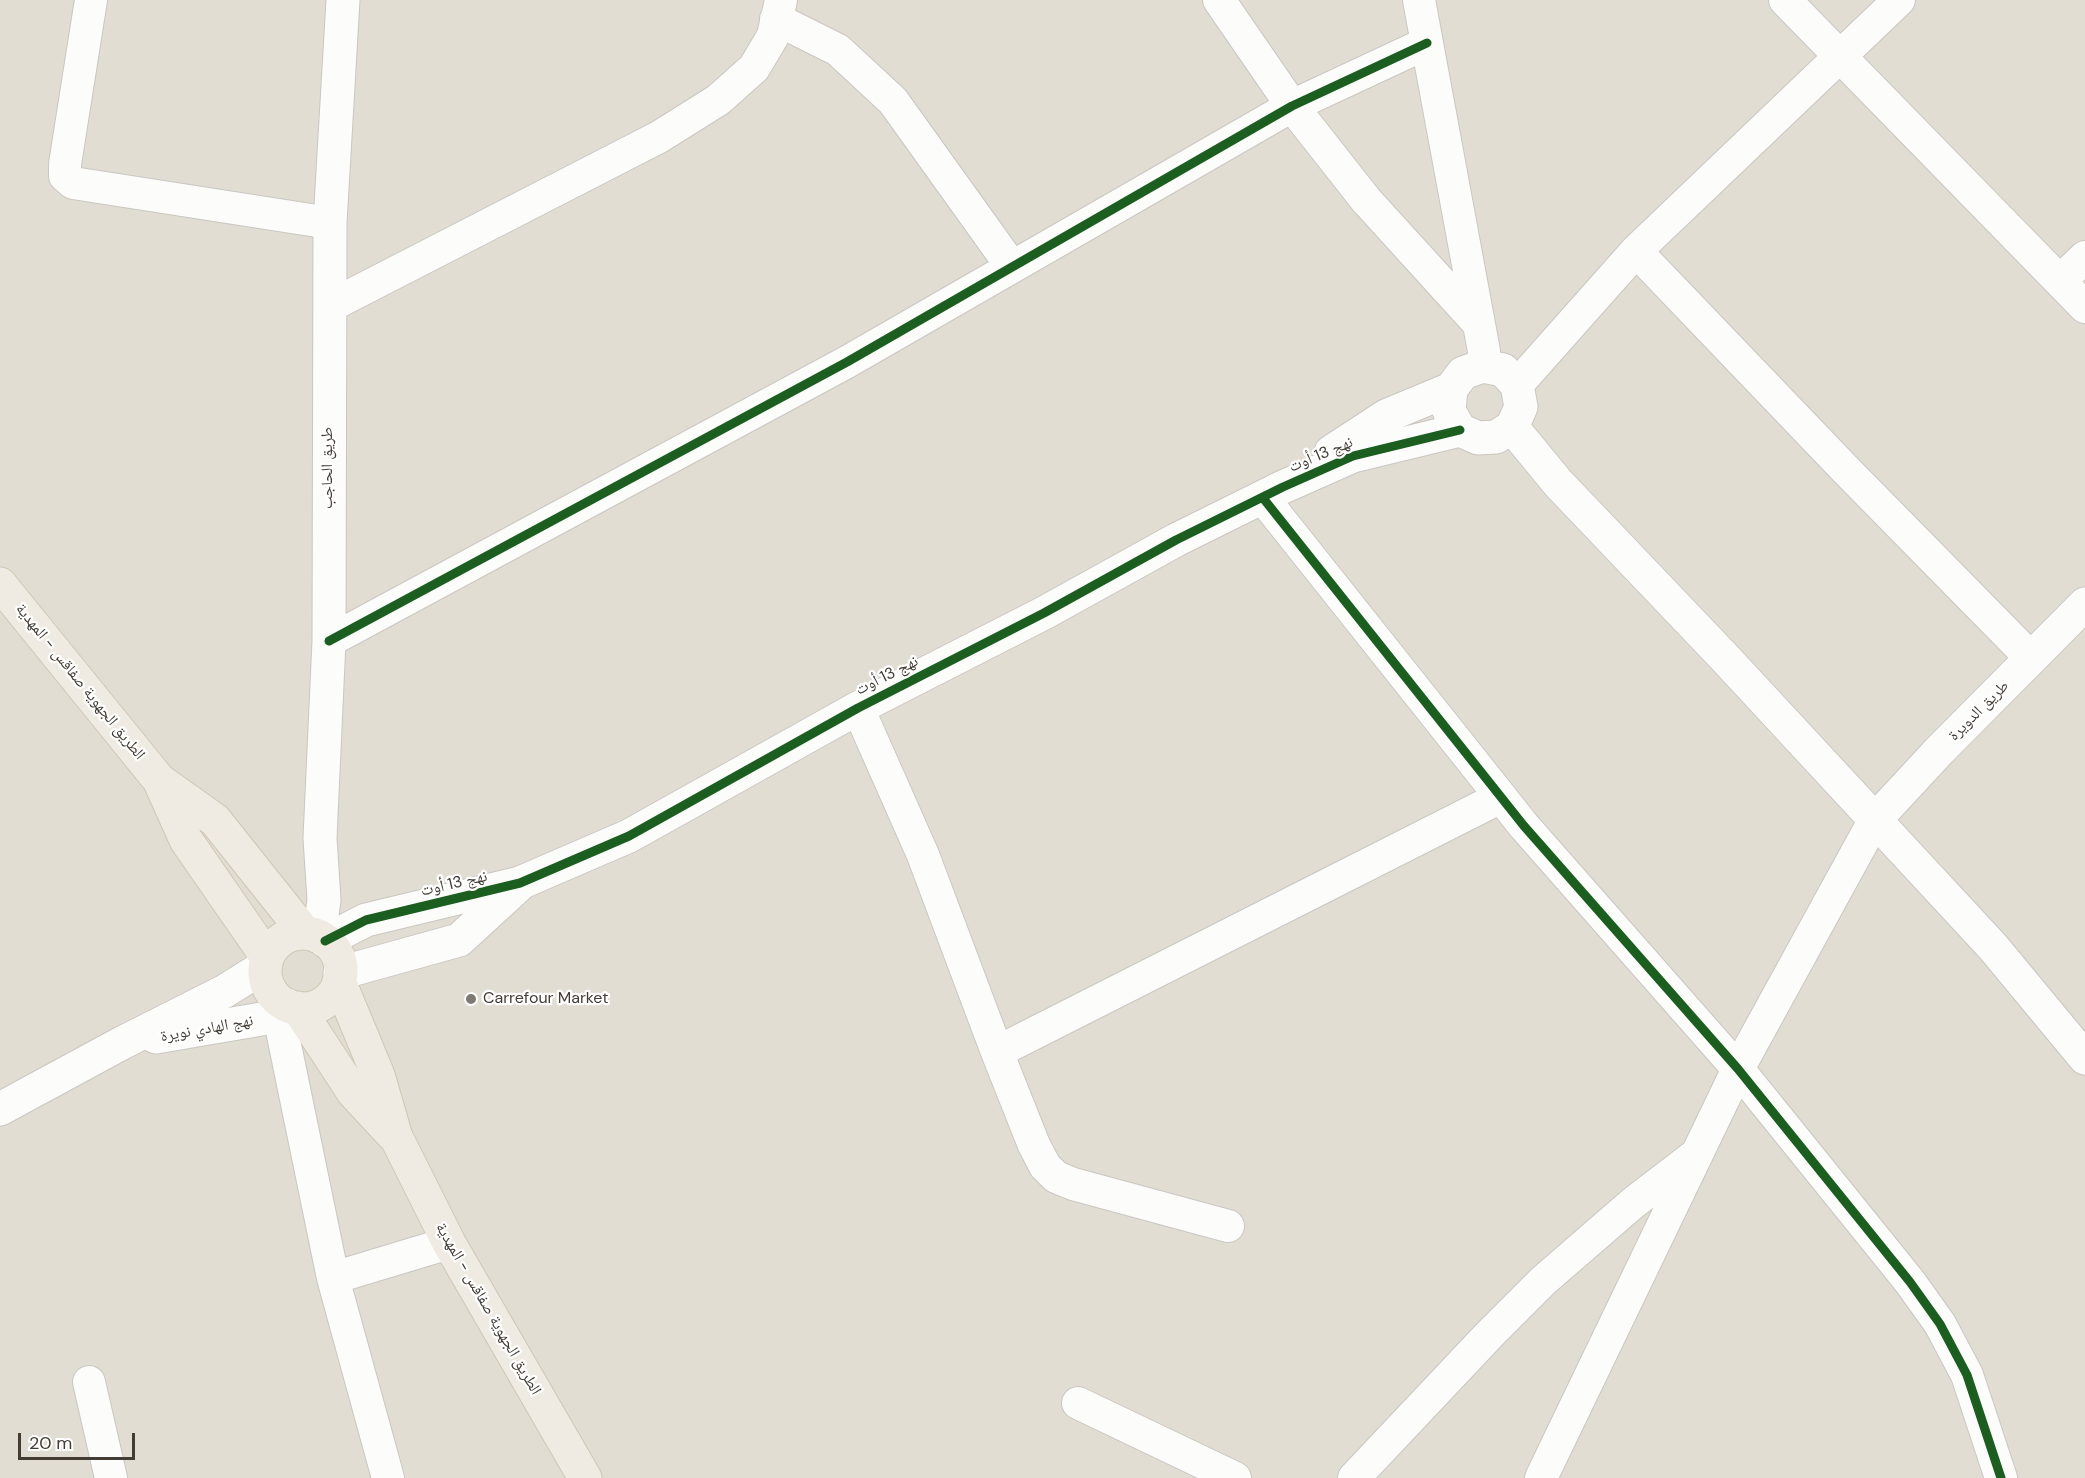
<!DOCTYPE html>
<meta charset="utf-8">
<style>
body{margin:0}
#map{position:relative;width:2085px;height:1478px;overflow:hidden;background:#eeebe6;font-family:"DM Sans",sans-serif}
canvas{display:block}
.scale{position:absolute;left:18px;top:1433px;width:117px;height:27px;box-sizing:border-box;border:3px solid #423c34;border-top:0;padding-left:8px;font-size:18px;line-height:21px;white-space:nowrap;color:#423c34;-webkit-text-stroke:4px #fff;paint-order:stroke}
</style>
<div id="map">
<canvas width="2085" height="1478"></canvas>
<div class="scale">20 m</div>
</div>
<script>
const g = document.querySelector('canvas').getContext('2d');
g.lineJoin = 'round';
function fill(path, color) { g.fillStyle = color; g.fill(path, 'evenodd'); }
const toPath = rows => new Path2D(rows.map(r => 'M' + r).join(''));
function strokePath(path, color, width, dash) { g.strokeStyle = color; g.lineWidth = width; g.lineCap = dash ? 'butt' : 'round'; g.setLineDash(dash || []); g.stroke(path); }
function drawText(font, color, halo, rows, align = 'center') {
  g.font = font + ' "DM Sans","Noto Naskh Arabic",sans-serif'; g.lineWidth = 4.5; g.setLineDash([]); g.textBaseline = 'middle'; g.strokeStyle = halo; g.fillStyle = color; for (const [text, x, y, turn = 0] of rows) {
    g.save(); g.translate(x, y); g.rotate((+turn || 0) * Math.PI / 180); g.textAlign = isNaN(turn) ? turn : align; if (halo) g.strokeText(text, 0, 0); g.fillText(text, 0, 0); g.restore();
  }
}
fill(toPath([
 [0,0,2085,0,2085,1478,0,1478]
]), '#e2ddd3');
const minor = toPath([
 [91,0,65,164,65,176,73,183,330,223],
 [1219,0,1292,106,1366,200,1477,322],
 [1419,0,1484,351,1483,366],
 [1785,0,2085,307],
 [776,19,838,50,893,101,1012,267],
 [1636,251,1845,469,2031,658],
 [2060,281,2085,257],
 [330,306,659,137,718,100,754,68,773,36,781,0],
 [1517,385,1636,251,1899,0],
 [1263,498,1524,826,1738,1069,1910,1282,1940,1324,1967,1375,2001,1478],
 [329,641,847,362,1292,106,1427,43],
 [858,708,923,855,997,1052,1034,1145,1045,1166,1056,1177,1073,1184,1228,1226],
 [279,1016,333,1278,388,1478],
 [997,1052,1501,797],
 [333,1278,449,1243],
 [89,1382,111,1478],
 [1078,1403,1235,1478],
 [1354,1478,1489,1335,1543,1281,1633,1203,1693,1157],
 [1541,1478,1738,1069,1874,821]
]);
const tertiary = toPath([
 [1512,427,1558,483,1725,658,1993,947,2085,1058],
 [1331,452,1386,416,1451,389,1463,373,1483,366,1503,370,1517,385,1521,407,1512,427,1496,437,1478,438,1460,430,1449,411,1451,389],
 [1874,821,1939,751,2085,604],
 [319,937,324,900,320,838,329,641,330,223,343,0],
 [325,941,366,920,520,883,629,836,858,708,1044,613,1176,540,1283,487,1353,456,1460,430],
 [340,973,459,940,519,885],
 [156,1037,279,1016,287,1005],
 [0,1109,122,1043,225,991,265,966]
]);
const primary = toPath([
 [0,584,159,780,215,820,305,933],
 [160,782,186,840,267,957],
 '265 971a38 38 0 1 1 76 0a38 38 0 1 1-76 0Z',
 [339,981,378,1075,396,1137,449,1243,585,1478],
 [298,1008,353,1092,392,1134]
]);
strokePath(minor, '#cac7c2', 34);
strokePath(tertiary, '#cac7c2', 35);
strokePath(primary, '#cfc7b4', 35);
strokePath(minor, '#fcfcfb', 32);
strokePath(tertiary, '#fcfcfb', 33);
strokePath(primary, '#f0ebe2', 33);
strokePath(toPath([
 [1263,498,1524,826,1738,1069,1910,1282,1940,1324,1967,1375,2001,1478],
 [329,641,847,362,1292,106,1427,43],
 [325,941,366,920,520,883,629,836,858,708,1044,613,1176,540,1283,487,1353,456,1460,430]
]), '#1b5e20', 9);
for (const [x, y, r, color] of [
 [471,999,6,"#7e7972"]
]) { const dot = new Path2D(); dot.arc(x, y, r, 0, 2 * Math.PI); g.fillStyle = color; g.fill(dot); strokePath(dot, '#fff', 2); }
drawText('16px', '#423c34', '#fff', [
 ["نهج 13 أوت",1321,455,-23],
 ["طريق الحاجب",328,468,-90],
 ["نهج 13 أوت",887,676,-27],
 ["الطريق الجهوية صفاقس - المهدية",80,682,51],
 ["طريق الدويرة",1979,711,-45],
 ["نهج 13 أوت",454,884,-13],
 ["نهج الهادي نويرة",207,1029,-10],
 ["الطريق الجهوية صفاقس - المهدية",488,1309,60]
]);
drawText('16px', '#423c34', '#fff', [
 ["Carrefour Market",483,999]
], 'left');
</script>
